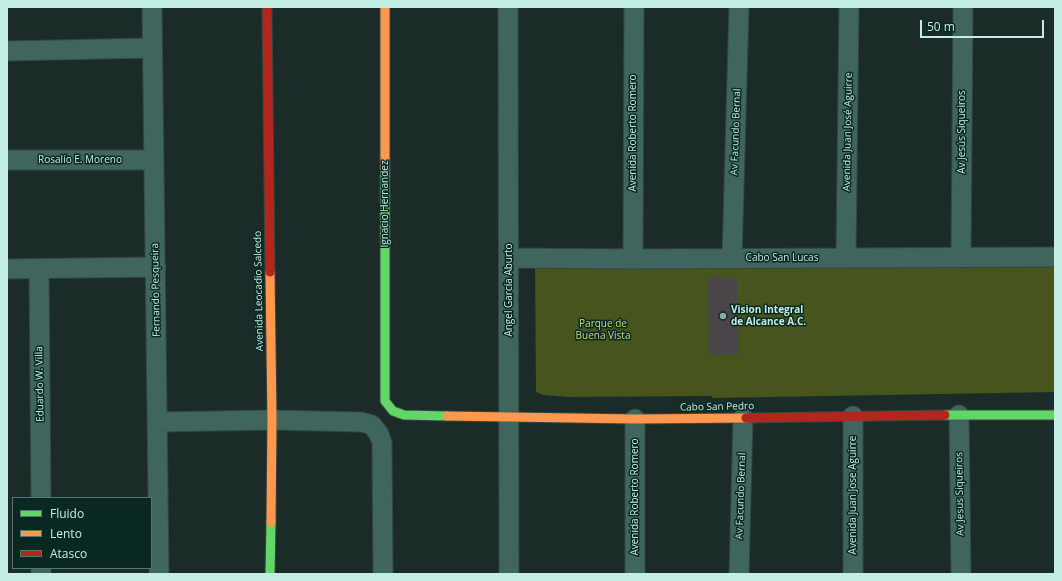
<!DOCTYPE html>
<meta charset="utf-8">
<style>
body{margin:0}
#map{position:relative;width:1062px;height:581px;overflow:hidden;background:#1b2c28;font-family:"Open Sans",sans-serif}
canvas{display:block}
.frame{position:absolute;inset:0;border:8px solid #c3eee3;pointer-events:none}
.legend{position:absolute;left:12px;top:497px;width:140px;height:72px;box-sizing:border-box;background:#0a2822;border:1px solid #54776f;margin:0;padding:5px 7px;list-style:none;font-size:12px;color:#c3eee3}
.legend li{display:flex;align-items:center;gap:8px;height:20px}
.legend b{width:20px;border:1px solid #54776f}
.scale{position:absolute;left:920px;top:20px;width:124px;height:18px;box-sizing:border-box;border:2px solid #c3eee3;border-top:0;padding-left:5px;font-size:12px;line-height:14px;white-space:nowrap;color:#c3eee3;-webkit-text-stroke:3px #0a2822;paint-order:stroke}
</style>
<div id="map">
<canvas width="1062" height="581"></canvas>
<div class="frame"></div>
<ul class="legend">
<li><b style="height:5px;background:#63d668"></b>Fluido</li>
<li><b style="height:5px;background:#ff974d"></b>Lento</li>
<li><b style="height:5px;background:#b3261e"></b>Atasco</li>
</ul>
<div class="scale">50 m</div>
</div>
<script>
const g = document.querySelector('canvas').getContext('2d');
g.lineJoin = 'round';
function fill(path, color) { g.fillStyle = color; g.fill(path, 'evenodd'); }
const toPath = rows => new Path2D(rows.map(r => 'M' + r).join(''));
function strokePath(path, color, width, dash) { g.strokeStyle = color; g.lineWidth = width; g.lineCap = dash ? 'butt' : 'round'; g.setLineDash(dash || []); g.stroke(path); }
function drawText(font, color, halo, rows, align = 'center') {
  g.font = font + ' "Open Sans",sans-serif'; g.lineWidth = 3; g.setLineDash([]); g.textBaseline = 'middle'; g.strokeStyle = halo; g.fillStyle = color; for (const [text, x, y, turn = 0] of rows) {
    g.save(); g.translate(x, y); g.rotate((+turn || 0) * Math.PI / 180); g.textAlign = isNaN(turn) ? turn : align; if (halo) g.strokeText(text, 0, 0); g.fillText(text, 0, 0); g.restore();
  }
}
fill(toPath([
 [535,261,1055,264,1055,392,712,398,712,396,566,397,544,395,536,392]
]), '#48541d');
fill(toPath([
 [708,277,737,278,738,354,709,355]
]), '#4a4548');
const street = toPath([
 [152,7,159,574],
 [508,7,509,574],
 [7,51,151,48],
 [7,160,153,160],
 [961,256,963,7],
 [846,257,849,7],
 [509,258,633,259,1055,257],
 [732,258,739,7],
 [633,259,634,7],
 [7,269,156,267],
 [39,270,41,498],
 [959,415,961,574],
 [853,416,853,574],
 [635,419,635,574],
 [157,422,272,420,362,422,372,425,379,434,382,443,383,574],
 [41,568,41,574],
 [739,574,743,418]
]);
const fast = toPath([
 [385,174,385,401,393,411,404,415,447,416],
 [945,415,1055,415],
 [270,574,271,522]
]);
const slow = toPath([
 [385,7,385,174],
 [270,272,272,420,271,522],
 [447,416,635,419,746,418]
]);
const jam = toPath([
 [267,7,270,272],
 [746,418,945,415]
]);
strokePath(street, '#354842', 21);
strokePath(fast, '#354842', 11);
strokePath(slow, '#354842', 11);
strokePath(jam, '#354842', 11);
strokePath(street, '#3f655e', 19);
strokePath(fast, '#63d668', 9);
strokePath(slow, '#ff974d', 9);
strokePath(jam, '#b3261e', 9);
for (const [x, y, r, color] of [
 [723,316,4,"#88aaa2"]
]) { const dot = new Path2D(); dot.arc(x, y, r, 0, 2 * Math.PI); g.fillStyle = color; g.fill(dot); strokePath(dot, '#0a2822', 1.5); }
drawText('10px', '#c3eee3', '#0a2822', [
 ["Av Facundo Bernal",736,132,-88],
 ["Avenida Juan José Aguirre",848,132,-89],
 ["Av Jesús Siqueiros",962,132,-90],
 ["Avenida Roberto Romero",633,133,-90],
 ["Rosalío E. Moreno",80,160],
 ["Ignacio Hernandez",385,204,-90],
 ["Cabo San Lucas",782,258],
 ["Fernando Pesqueira",156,290,-91],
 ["Angel García Aburto",509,290,-90],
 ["Avenida Leocadio Salcedo",259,291,-91],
 ["Eduardo W. Villa",40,384,-91],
 ["Cabo San Pedro",717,407,-1],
 ["Av Jesus Siqueiros",960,494,-91],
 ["Avenida Juan Jose Aguirre",853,495,-90],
 ["Av Facundo Bernal",741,496,-88],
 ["Avenida Roberto Romero",635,497,-90]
]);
drawText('bold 10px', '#c3eee3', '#0a2822', [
 ["Vision Integral",731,310],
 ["de Alcance A.C.",731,322]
], 'left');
drawText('10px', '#cade79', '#0a2822', [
 ["Parque de",603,324],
 ["Buena Vista",603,336]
]);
</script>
